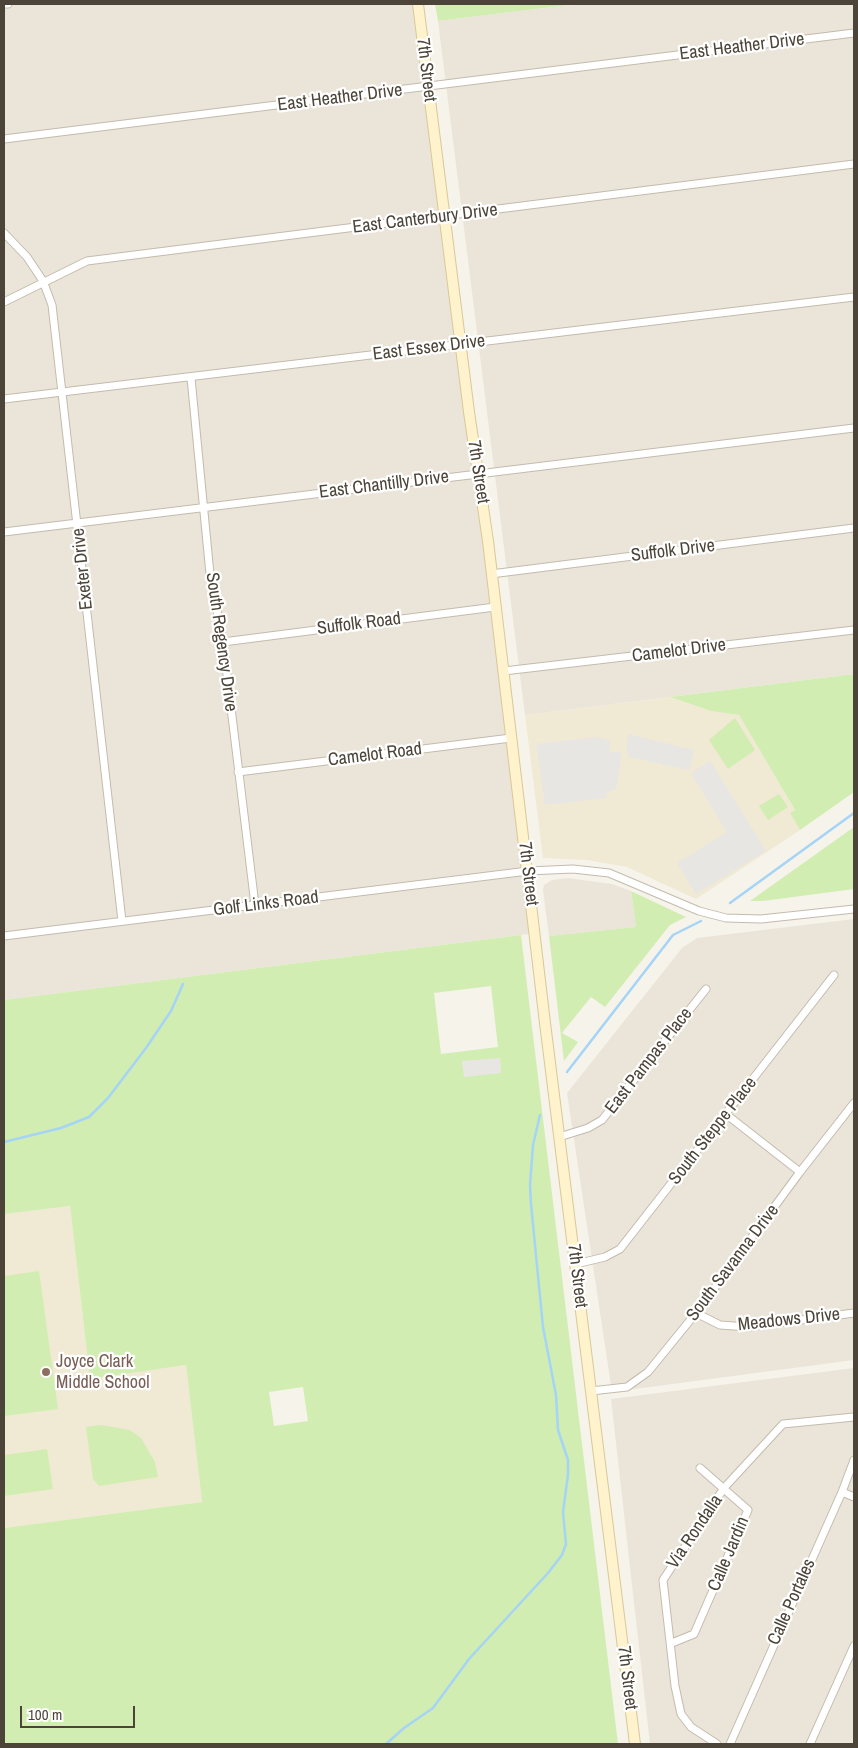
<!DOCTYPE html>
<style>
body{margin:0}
#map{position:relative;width:858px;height:1748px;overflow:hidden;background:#f6f3eb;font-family:"Archivo Narrow",sans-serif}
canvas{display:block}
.frame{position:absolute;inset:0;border:5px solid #4c4438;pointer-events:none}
.scale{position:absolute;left:20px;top:1706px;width:115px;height:22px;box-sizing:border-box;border:2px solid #4c4438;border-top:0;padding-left:6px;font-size:15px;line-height:18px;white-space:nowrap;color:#4c4438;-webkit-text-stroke:4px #fff;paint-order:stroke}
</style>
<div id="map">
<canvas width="858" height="1748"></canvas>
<div class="frame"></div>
<div class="scale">100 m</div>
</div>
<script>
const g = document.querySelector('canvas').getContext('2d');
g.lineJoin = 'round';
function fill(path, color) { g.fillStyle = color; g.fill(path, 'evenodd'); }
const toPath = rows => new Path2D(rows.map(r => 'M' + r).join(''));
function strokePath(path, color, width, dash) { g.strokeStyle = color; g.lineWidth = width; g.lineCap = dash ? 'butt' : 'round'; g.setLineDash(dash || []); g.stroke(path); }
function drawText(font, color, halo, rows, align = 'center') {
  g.font = font + ' "Archivo Narrow",sans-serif'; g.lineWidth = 4.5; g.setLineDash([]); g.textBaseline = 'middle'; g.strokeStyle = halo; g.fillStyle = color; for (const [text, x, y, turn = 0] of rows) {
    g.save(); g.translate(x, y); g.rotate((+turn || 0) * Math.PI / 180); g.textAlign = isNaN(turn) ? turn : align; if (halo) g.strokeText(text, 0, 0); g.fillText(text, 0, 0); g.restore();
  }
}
fill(toPath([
 [4,4,418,4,536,933,4,1000],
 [577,4,854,4,854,674,525,715,438,21],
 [568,878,612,884,631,891,636,927,549,936,543,890,544,885,552,880],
 [854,919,854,1360,612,1392,567,1093,682,948,697,938],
 [854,1368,854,1744,650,1744,611,1399]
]), '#ebe5d9');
fill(toPath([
 [670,697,711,711,739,715,795,810,790,813,800,830,696,899,627,867,587,860,543,858,525,715],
 [70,1206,90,1379,186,1365,202,1502,4,1528,4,1214]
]), '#f0e9d4');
fill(toPath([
 [435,4,577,4,438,21],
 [854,674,854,792,800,830,790,813,795,810,739,715,711,711,670,697],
 [735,718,755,750,728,769,709,740],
 [779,794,788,807,768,820,759,806],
 [854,827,854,889,763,901,750,901],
 [631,891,686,917,670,925,605,1007,591,997,562,1033,578,1042,564,1061,549,936,636,927],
 [521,935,618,1744,4,1744,4,1528,202,1502,186,1365,90,1379,70,1206,4,1214,4,1000],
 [491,986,498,1047,441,1054,434,993],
 [303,1387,308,1421,274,1426,269,1392],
 [39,1271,58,1409,4,1416,4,1276],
 [101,1425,130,1430,141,1438,155,1462,158,1477,99,1486,93,1479,86,1427],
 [47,1449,53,1489,4,1496,4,1455]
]), '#d2edb2');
fill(toPath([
 [629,734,694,750,689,770,629,757,626,748],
 [597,737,611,741,609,751,622,753,616,789,607,792,606,798,545,805,536,744],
 [710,761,766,851,696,894,677,863,727,832,691,773],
 [500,1058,501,1073,464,1077,462,1061]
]), '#e8e6e3');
strokePath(toPath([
 [730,903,854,813],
 [567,1072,673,935,701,921],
 [4,1142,61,1128,89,1117,108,1098,146,1048,171,1011,183,984],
 [386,1744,404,1728,433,1708,469,1659,548,1573,562,1555,566,1544,563,1512,568,1475,568,1460,558,1430,556,1395,543,1327,531,1204,530,1185,533,1145,540,1115]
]), '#a5d4f6', 2.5);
const minor = toPath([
 [4,4,8,4],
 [4,139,854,33],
 [4,233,27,257,43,281,52,305,122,921],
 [4,302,87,261,854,164],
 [191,378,210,574,223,642,255,905],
 [4,399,854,297],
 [4,532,854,428],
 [491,574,854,528],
 [223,642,495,607],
 [504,671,854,630],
 [238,772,511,738],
 [4,936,528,871,573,869,609,873,699,911,726,918,761,919,854,909],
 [727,1115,800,1172],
 [559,1137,588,1128,602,1120,706,989],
 [576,1264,605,1257,620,1249,834,975],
 [696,1313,720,1325,748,1327,854,1313],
 [591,1391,627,1387,648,1372,696,1313,800,1172,854,1103],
 [842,1492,854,1497],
 [672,1643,694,1634,748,1510,700,1468],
 [717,1744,691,1727,681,1714,675,1686,663,1580,724,1488,783,1424,854,1417],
 [730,1744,842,1492,854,1460],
 [810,1744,854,1646]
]);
const secondary = toPath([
 [418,4,469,412,488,541,545,1023,635,1744]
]);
strokePath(minor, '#c3bbad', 9);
strokePath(secondary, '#d9c898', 12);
strokePath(minor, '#fff', 7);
strokePath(secondary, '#fff3cd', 10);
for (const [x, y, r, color] of [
 [46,1372,5,"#8d6e63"]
]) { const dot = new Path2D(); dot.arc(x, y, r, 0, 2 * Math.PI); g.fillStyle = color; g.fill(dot); strokePath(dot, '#fff', 2); }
drawText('18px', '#4c4438', '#fff', [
 ["East Heather Drive",742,47,-7],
 ["7th Street",426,70,83],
 ["East Heather Drive",340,98,-7],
 ["East Canterbury Drive",425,219,-7],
 ["East Essex Drive",429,348,-7],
 ["7th Street",478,472,81],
 ["East Chantilly Drive",384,485,-7],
 ["Suffolk Drive",673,551,-7],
 ["Exeter Drive",83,569,-96],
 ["Suffolk Road",359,624,-7],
 ["South Regency Drive",221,642,82],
 ["Camelot Drive",679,651,-7],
 ["Camelot Road",375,755,-7],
 ["7th Street",528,874,83],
 ["Golf Links Road",266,904,-7],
 ["East Pampas Place",649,1061,-52],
 ["South Steppe Place",713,1131,-52],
 ["South Savanna Drive",733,1263,-53],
 ["7th Street",577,1276,83],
 ["Meadows Drive",789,1320,-6],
 ["Via Rondalla",695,1532,-56],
 ["Calle Jardin",729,1554,-67],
 ["Calle Portales",792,1602,-66],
 ["7th Street",627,1678,83]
]);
drawText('18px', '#785e54', '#fff', [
 ["Joyce Clark",56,1362],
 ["Middle School",56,1383]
], 'left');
</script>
